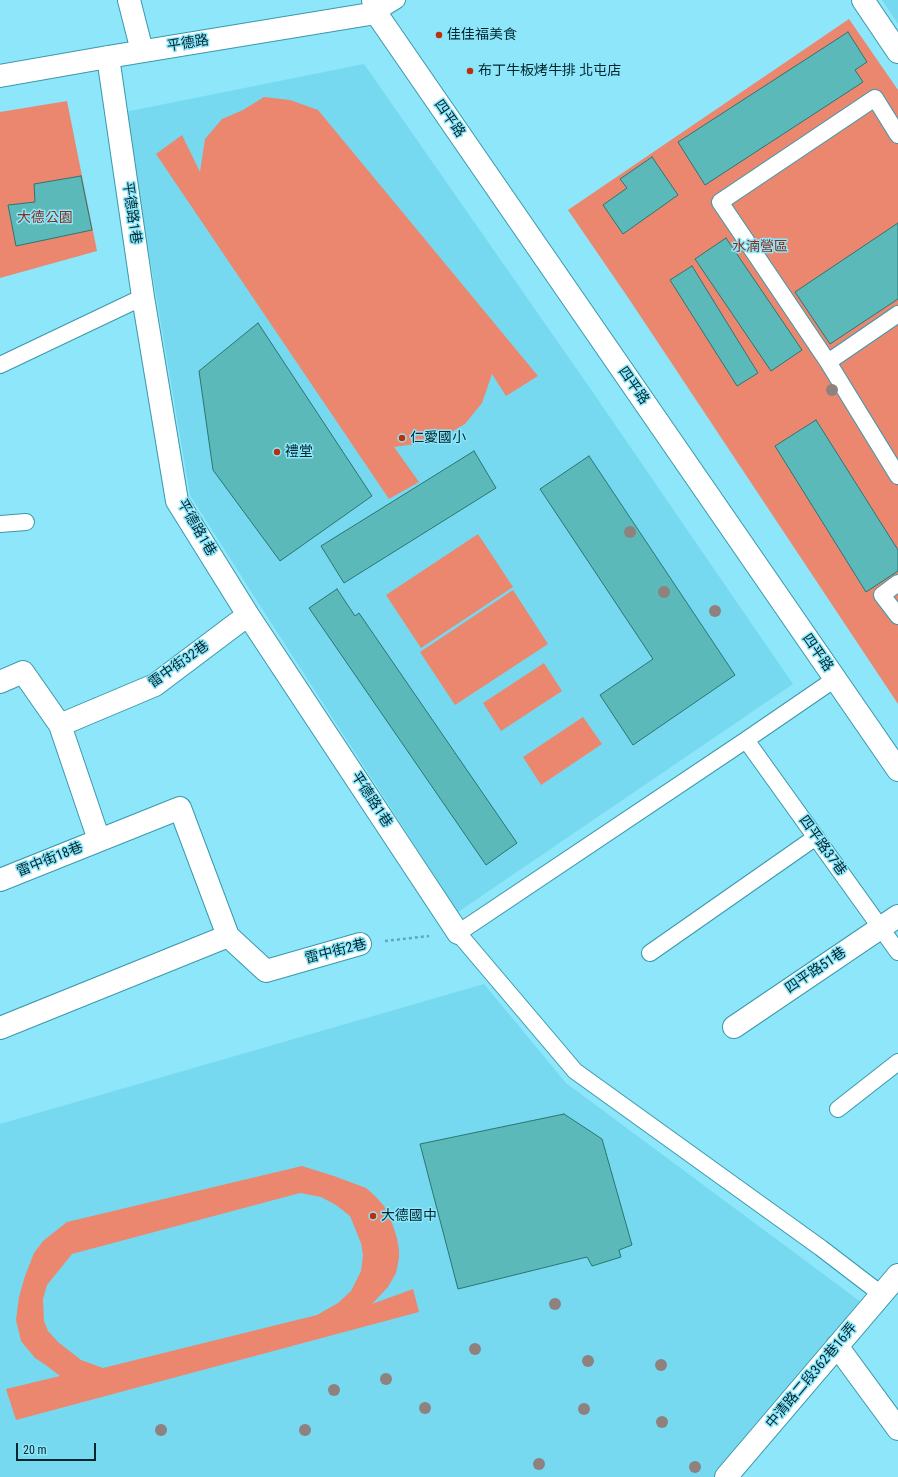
<!DOCTYPE html>
<meta charset="utf-8">
<style>
body{margin:0}
#map{position:relative;width:898px;height:1477px;overflow:hidden;background:#8de6fa;font-family:"Roboto Condensed",sans-serif}
canvas{display:block}
.scale{position:absolute;left:16px;top:1443px;width:80px;height:18px;box-sizing:border-box;border:2px solid #00262e;border-top:0;padding-left:5px;font-size:12px;line-height:14px;white-space:nowrap;color:#00262e;-webkit-text-stroke:3px #8de6fa;paint-order:stroke}
</style>
<div id="map">
<canvas width="898" height="1477"></canvas>
<div class="scale">20 m</div>
</div>
<script>
const g = document.querySelector('canvas').getContext('2d');
g.lineJoin = 'round';
function fill(path, color) { g.fillStyle = color; g.fill(path, 'evenodd'); }
const toPath = rows => new Path2D(rows.map(r => 'M' + r).join(''));
function strokePath(path, color, width, dash) { g.strokeStyle = color; g.lineWidth = width; g.lineCap = dash ? 'butt' : 'round'; g.setLineDash(dash || []); g.stroke(path); }
function drawText(font, color, halo, rows, align = 'center') {
  g.font = font + ' "Roboto Condensed","Noto Sans TC",sans-serif'; g.lineWidth = 3; g.setLineDash([]); g.textBaseline = 'middle'; g.strokeStyle = halo; g.fillStyle = color; for (const [text, x, y, turn = 0] of rows) {
    g.save(); g.translate(x, y); g.rotate((+turn || 0) * Math.PI / 180); g.textAlign = isNaN(turn) ? turn : align; if (halo) g.strokeText(text, 0, 0); g.fillText(text, 0, 0); g.restore();
  }
}
fill(toPath([
 [882,0,898,0,898,24],
 [364,64,585,381,793,684,458,912,259,604,190,495,125,112],
 [484,984,566,1083,869,1308,714,1477,0,1477,0,1124]
]), '#76d9f0');
fill(toPath([
 [849,19,898,90,898,704,629,299,568,210],
 [264,97,290,100,318,110,538,376,506,396,492,374,482,403,465,424,436,441,394,447,419,482,389,499,156,154,182,135,200,172,205,139,222,119,243,110],
 [67,101,97,251,0,278,0,112],
 [478,534,513,587,421,648,386,595],
 [513,590,548,644,455,705,420,652],
 [544,663,562,691,501,731,483,703],
 [583,717,602,744,541,785,523,757],
 [302,1166,334,1176,366,1188,375,1196,384,1206,392,1223,397,1238,399,1250,399,1258,396,1273,388,1287,372,1304,413,1289,419,1312,16,1420,6,1389,60,1376,47,1366,35,1358,21,1341,16,1320,19,1297,25,1276,34,1253,43,1241,67,1222],
 [300,1193,321,1197,336,1205,350,1216,361,1243,363,1255,361,1271,351,1291,338,1303,317,1315,103,1368,81,1360,58,1342,48,1331,44,1321,43,1299,47,1285,72,1254]
]), '#eb876f');
const building = toPath([
 [848,32,867,62,855,70,863,82,705,185,678,142,848,32],
 [652,157,678,195,623,234,603,205,627,188,620,179,652,157],
 [81,176,92,230,16,246,8,205,35,202,34,184,81,176],
 [898,223,898,299,830,344,795,292,898,223],
 [726,238,802,350,771,371,695,259,726,238],
 [692,266,758,373,737,386,670,280,692,266],
 [258,323,372,496,280,561,213,470,199,371,258,323],
 [816,420,898,550,898,571,866,592,775,446,816,420],
 [474,451,496,488,344,583,321,546,474,451],
 [589,456,735,675,633,745,600,695,653,659,540,489,589,456],
 [337,589,355,616,359,613,517,843,486,865,309,608,337,589],
 [564,1114,602,1139,632,1245,619,1250,621,1257,592,1266,587,1257,458,1289,420,1144,564,1114]
]);
fill(building, '#5bbab9');
strokePath(building, '#2b7574', 1);
const lane = toPath([
 [376,13,397,0],
 [898,135,875,98,720,202,828,362,898,476],
 [828,362,898,314],
 [0,365,143,297],
 [0,524,26,522],
 [898,583,882,595,898,616],
 [835,679,746,740,458,933,575,1071,821,1248,881,1294],
 [746,740,898,952],
 [650,953,816,837],
 [838,1109,898,1062]
]);
const street = toPath([
 [129,0,142,51],
 [373,0,376,13,898,770],
 [863,0,898,52],
 [108,57,143,297,177,501,248,615,458,933],
 [0,76,108,57,376,13],
 [0,682,23,672,60,725,99,840],
 [60,725,155,685,248,615],
 [0,880,180,808,228,936],
 [734,1027,898,916],
 [0,1028,228,936,266,971,360,944],
 [837,1346,898,1429],
 [726,1477,898,1275]
]);
strokePath(lane, '#3c98ab', 18);
strokePath(street, '#3c98ab', 24);
strokePath(toPath([
 [385,941,429,936]
]), '#5fa8b8', 2.5, [3, 3]);
strokePath(lane, '#fff', 16);
strokePath(street, '#fff', 22);
g.fillStyle = '#8e817e';
for (const [x, y] of [
 [832,390],
 [630,532],
 [664,592],
 [715,611],
 [555,1304],
 [475,1349],
 [588,1361],
 [661,1365],
 [386,1379],
 [334,1390],
 [425,1408],
 [584,1409],
 [662,1422],
 [161,1430],
 [305,1430],
 [539,1464],
 [695,1467]
]) { g.beginPath(); g.arc(x, y, 6, 0, 2 * Math.PI); g.fill(); }
for (const [x, y, r, color] of [
 [439,35,4,"#ba300b"],
 [470,71,4,"#ba300b"],
 [402,438,4,"#ba300b"],
 [277,452,4,"#ba300b"],
 [373,1216,4,"#ba300b"]
]) { const dot = new Path2D(); dot.arc(x, y, r, 0, 2 * Math.PI); g.fillStyle = color; g.fill(dot); strokePath(dot, '#8de6fa', 1.5); }
drawText('14px', '#00262e', '#8de6fa', [
 ["佳佳福美食",447,35],
 ["布丁牛板烤牛排 北屯店",478,71],
 ["仁愛國小",410,438],
 ["禮堂",285,452],
 ["大德國中",381,1216]
], 'left');
drawText('14px', '#00262e', '#8de6fa', [
 ["平德路",188,44,-9],
 ["四平路",449,119,55],
 ["平德路1巷",131,213,82],
 ["四平路",633,386,55],
 ["平德路1巷",196,528,60],
 ["四平路",817,653,55],
 ["雷中街32巷",179,665,-35],
 ["平德路1巷",371,800,57],
 ["四平路37巷",822,846,54],
 ["雷中街18巷",50,860,-22],
 ["雷中街2巷",336,952,-14],
 ["四平路51巷",816,971,-34],
 ["中清路二段362巷16弄",812,1376,-50]
]);
drawText('14px', '#8f2e18', '#8de6fa', [
 ["大德公園",45,218],
 ["水湳營區",760,247]
]);
</script>
